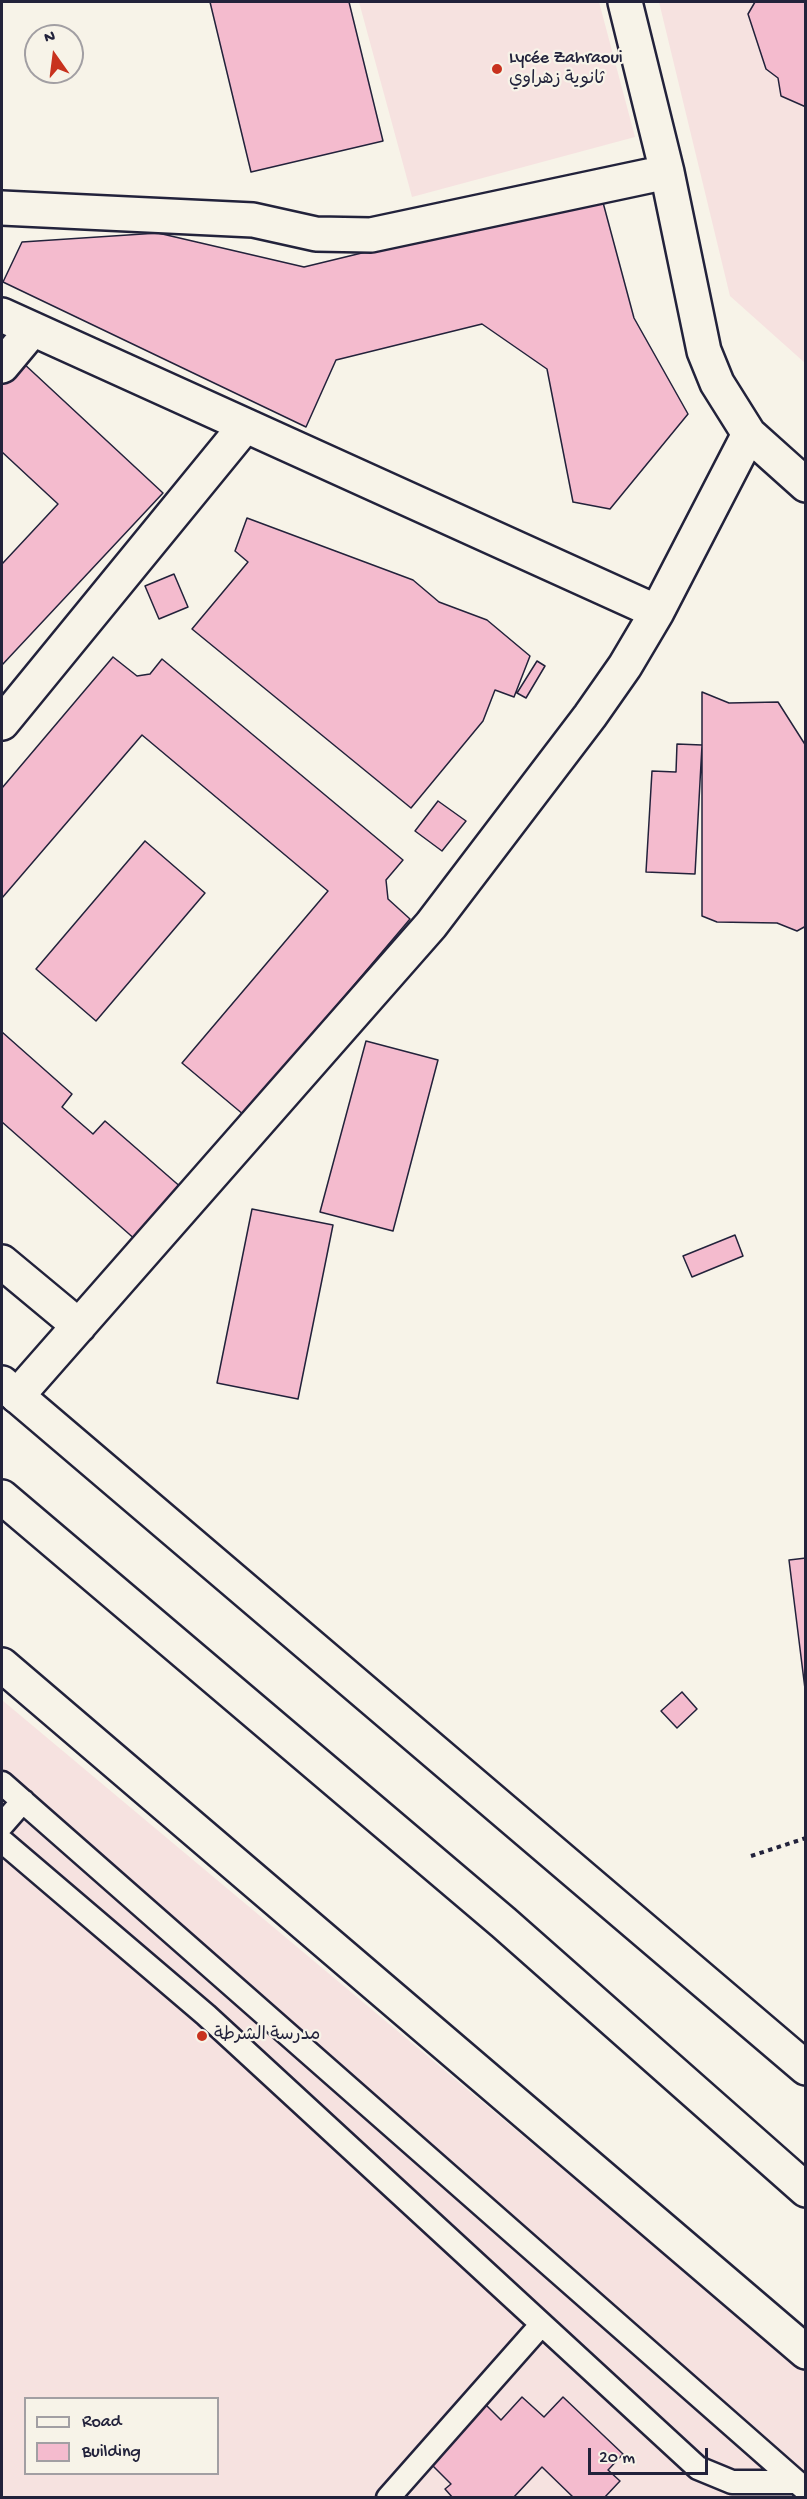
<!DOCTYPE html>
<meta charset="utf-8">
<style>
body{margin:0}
#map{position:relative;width:807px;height:2499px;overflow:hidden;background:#f7f3e8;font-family:"Gochi Hand",sans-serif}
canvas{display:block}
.frame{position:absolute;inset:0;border:3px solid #22223b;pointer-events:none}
.legend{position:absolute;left:24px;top:2397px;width:195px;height:78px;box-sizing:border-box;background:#f7f3e8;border:2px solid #a29fa3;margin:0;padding:8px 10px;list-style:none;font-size:18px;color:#22223b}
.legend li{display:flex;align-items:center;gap:12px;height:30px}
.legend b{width:30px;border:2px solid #a29fa3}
.north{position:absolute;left:24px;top:24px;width:60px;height:60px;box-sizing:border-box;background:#f7f3e8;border:2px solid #a29fa3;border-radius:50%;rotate:346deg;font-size:16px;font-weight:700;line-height:24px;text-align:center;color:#22223b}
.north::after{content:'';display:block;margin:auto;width:21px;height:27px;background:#c8321e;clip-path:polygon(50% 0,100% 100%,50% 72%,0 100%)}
.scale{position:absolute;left:588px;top:2448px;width:120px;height:27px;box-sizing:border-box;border:3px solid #22223b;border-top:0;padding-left:8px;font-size:18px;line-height:21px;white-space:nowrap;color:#22223b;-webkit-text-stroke:4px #f7f3e8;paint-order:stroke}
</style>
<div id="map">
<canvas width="807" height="2499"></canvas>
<div class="frame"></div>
<ul class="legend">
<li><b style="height:8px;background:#f7f3e8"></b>Road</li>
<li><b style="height:16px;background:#f4bbce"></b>Building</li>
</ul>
<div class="north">N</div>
<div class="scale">20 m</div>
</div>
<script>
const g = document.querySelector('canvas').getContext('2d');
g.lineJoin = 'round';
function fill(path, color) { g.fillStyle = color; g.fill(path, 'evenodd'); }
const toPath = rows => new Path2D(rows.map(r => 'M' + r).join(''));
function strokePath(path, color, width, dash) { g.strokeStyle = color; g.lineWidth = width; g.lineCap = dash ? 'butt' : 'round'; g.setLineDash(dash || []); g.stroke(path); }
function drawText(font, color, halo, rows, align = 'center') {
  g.font = font + ' "Gochi Hand","Playpen Sans Arabic",sans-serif'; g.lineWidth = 4.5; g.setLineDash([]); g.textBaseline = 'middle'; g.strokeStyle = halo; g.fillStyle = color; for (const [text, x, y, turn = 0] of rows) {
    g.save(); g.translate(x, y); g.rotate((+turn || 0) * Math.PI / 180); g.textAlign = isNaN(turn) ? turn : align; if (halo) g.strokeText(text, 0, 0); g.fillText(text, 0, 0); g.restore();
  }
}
fill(toPath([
 [359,2,599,2,635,137,412,197],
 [659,2,805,2,805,363,730,296],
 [2,1700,805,2372,805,2497,2,2497],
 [26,2398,218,2398,218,2474,26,2474]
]), '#f6e2e0');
const building = toPath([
 [210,2,349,2,383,141,251,172,210,2],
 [755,2,806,2,806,107,781,96,778,78,766,69,748,14,755,2],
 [601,195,634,318,688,414,610,509,573,502,547,369,482,324,336,360,306,427,3,282,22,242,158,233,304,267,601,195],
 [22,362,163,493,2,665,2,564,58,504,2,452,2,384,22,362],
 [247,518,413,580,439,602,487,620,530,656,514,697,495,690,483,721,411,808,192,629,248,562,235,551,247,518],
 [174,574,188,607,159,619,145,586,174,574],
 [113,657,137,676,150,674,162,659,403,860,386,880,388,899,410,919,244,1115,182,1063,328,891,142,735,2,898,2,788,113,657],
 [537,661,545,666,526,698,517,693,537,661],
 [702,692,729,703,778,702,806,746,806,926,797,931,777,923,717,922,702,916,702,692],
 [677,744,702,745,695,874,646,872,652,771,676,772,677,744],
 [438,801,466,821,442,851,415,831,438,801],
 [145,841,205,893,96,1021,36,969,145,841],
 [2,1032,72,1094,62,1107,93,1134,105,1121,183,1189,137,1241,2,1122,2,1032],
 [366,1041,438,1060,393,1231,320,1212,366,1041],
 [252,1209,333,1225,298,1399,217,1383,252,1209],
 [735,1235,743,1256,692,1277,683,1256,735,1235],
 [806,1558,806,1697,789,1560,806,1558],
 [682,1692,697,1709,677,1728,661,1711,682,1692],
 [522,2397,544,2417,563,2397,623,2454,608,2470,620,2481,604,2498,574,2498,542,2467,513,2498,453,2498,445,2489,451,2484,428,2461,484,2403,501,2420,522,2397]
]);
fill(building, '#f4bbce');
strokePath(building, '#22223b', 1.5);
const service = toPath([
 [2,1783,806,2490],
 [2,1825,23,1801],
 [2,1841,206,2015,698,2468,732,2482,797,2482],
 [388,2498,541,2325]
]);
const minor = toPath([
 [625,2,667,172,704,351,717,383,749,434,806,485],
 [2,208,253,220,316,234,371,235,667,172],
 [2,315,657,612],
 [2,366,32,330],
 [2,723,245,426],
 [2,1262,79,1326],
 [17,1396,431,925,590,716,625,666,657,612,749,434],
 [2,1665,806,2352]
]);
const trunk = toPath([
 [2,1383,806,2068],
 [2,1497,504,1923,806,2190]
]);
strokePath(service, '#22223b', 27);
strokePath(minor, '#22223b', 38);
strokePath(trunk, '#22223b', 38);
strokePath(toPath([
 [751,1856,806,1838]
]), '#22223b', 4, [4.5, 4.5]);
strokePath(service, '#f7f3e8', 22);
strokePath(minor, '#f7f3e8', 33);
strokePath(trunk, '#f7f3e8', 33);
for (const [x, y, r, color] of [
 [497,69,6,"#c8321e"],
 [202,2036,6,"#c8321e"]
]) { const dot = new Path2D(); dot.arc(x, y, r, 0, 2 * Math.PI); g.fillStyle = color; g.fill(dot); strokePath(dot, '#f7f3e8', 2); }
drawText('18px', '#22223b', '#f7f3e8', [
 ["Lycée Zahraoui",509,59],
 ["ثانوية زهراوي",509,80],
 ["مدرسة الشرطة",214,2036]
], 'left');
</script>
